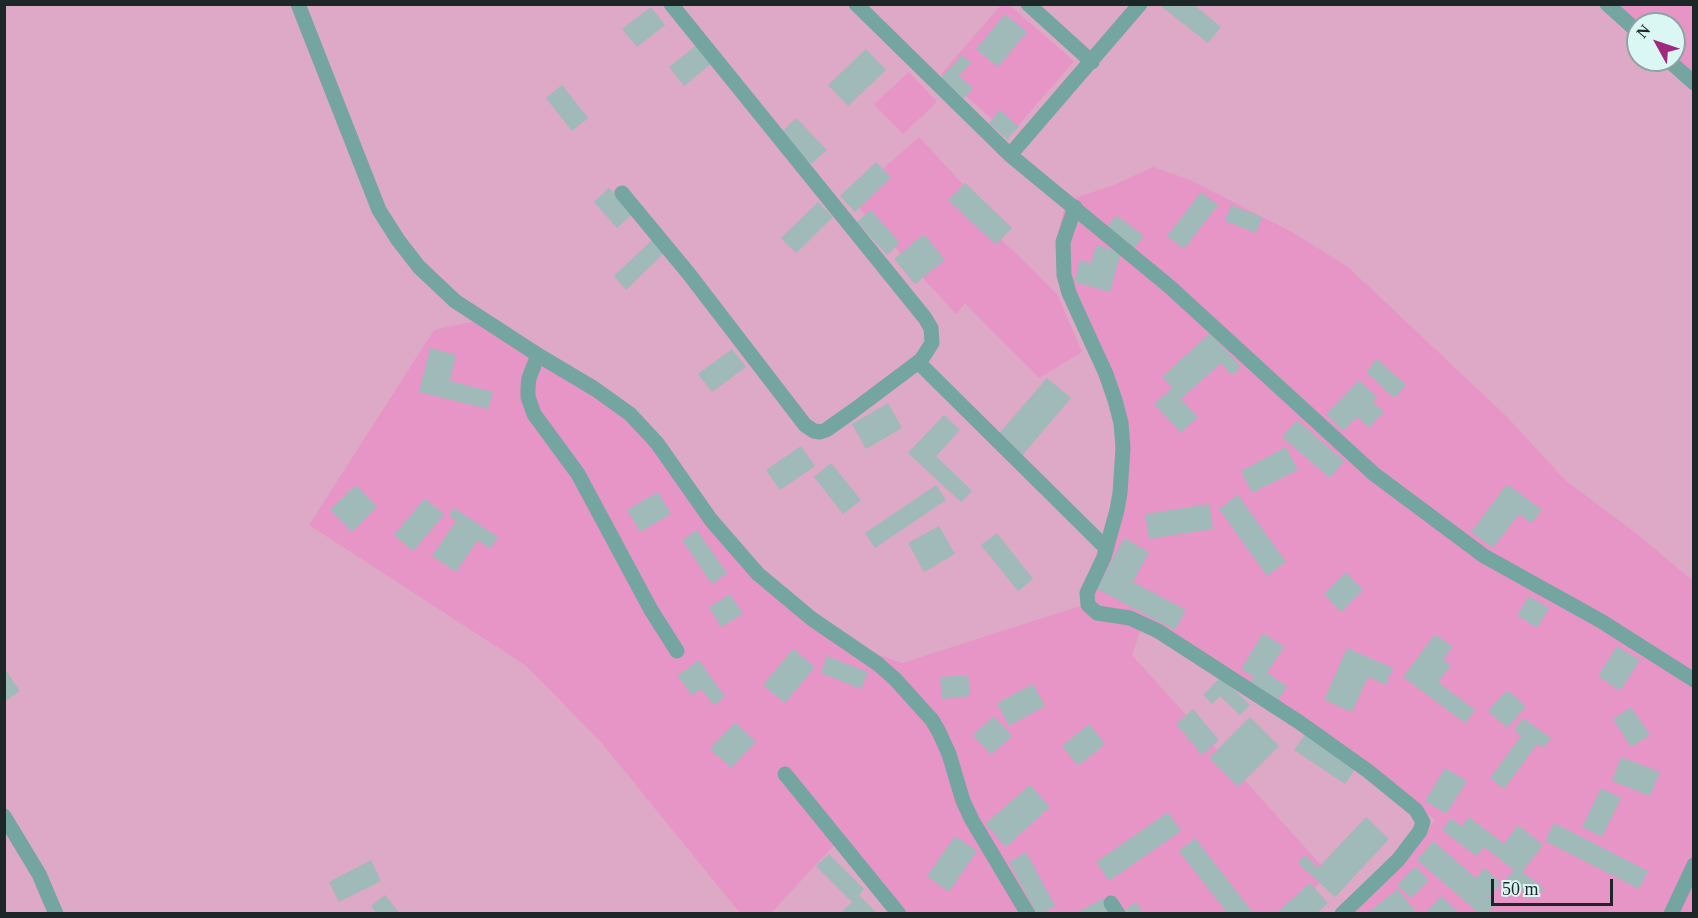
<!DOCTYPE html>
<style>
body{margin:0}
#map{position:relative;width:1698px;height:918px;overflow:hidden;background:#cde9e7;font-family:Georgia,serif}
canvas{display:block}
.frame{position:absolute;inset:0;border:6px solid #1d2727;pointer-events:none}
.north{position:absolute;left:1626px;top:12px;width:60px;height:60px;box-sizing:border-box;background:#daf7f4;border:2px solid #8ea4a2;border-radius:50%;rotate:310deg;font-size:16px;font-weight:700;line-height:24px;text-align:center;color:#1d2727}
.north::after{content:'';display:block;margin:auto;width:21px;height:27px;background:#a2287d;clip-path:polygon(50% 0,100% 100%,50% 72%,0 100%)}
.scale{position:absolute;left:1491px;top:879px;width:122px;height:27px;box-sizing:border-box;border:3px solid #1d2727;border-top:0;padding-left:8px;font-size:18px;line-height:21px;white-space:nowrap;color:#1d2727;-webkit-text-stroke:4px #daf7f4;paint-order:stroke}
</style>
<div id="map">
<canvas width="1698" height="918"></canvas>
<div class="frame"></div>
<div class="north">N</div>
<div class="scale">50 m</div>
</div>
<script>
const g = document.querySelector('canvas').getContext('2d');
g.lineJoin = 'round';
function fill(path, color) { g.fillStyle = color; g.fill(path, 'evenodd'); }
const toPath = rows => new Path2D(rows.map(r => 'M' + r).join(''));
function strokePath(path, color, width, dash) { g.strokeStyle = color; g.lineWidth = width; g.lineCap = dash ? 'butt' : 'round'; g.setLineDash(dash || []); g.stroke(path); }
fill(toPath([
 [5,5,1693,5,1693,913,5,913],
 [1638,24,1674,24,1674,60,1638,60]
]), '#dda9c7');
fill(toPath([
 [1001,5,1009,5,1074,61,1010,135,941,74],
 [1611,5,1693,5,1693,78,1674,59,1674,24,1638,24],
 [909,72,937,102,903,134,874,104],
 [919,137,969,191,960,199,1057,294,1082,352,1039,378,965,303,956,314,850,198],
 [1153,167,1190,180,1292,232,1348,267,1506,416,1565,480,1637,534,1693,581,1693,913,1344,913,1403,861,1435,820,1366,766,1144,620,1132,655,1329,874,1290,913,903,913,837,842,771,913,740,913,601,742,525,665,309,525,434,330,476,321,612,401,660,449,745,567,840,641,902,663,1093,602,1097,550,1121,495,1118,441,1109,388,1057,237,1066,201,1114,185]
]), '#e795c6');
fill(toPath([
 [1164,4,1193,4,1221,27,1208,43,1162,7],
 [651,7,665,25,637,47,622,29],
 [1005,14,1027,32,998,67,976,49],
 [698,44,713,62,684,86,669,67],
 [866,49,886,70,848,106,828,85],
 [962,55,971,62,959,76,973,88,964,98,941,78],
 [562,85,588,118,572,131,546,98],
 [1000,110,1019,127,1010,135,1008,140,989,123],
 [796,118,827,150,811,164,781,133],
 [876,162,891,178,855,212,840,196],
 [965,183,1012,228,996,245,948,200],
 [609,188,632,214,617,228,594,202],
 [1201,192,1218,205,1184,249,1167,236],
 [818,202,833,217,796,253,781,238],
 [1231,205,1262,217,1256,233,1225,221],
 [871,210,900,243,887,255,857,222],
 [1116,215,1144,236,1133,250,1106,229],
 [924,234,945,260,915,284,894,259],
 [652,240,664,253,626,290,614,276],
 [1096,245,1121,252,1110,292,1074,282,1080,260,1091,263],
 [1210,333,1241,367,1232,375,1221,363,1181,399,1198,417,1181,433,1154,404,1172,388,1162,377],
 [430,348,456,355,450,381,493,392,488,409,419,392],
 [732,349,746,367,712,392,698,374],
 [1377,359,1406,385,1394,398,1366,372],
 [1047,378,1071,398,1020,458,996,437],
 [1359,380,1377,397,1373,402,1384,412,1369,428,1357,417,1343,431,1326,414],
 [888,403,902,428,866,449,852,424],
 [944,415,960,430,936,456,972,491,961,502,908,453],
 [1297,420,1344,461,1330,478,1282,437],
 [801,446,815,466,780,490,766,470],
 [1286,447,1298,470,1252,493,1241,471],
 [831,463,861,500,843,514,814,477],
 [1507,484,1542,510,1531,523,1519,514,1493,548,1471,532],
 [356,485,377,507,352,532,330,510],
 [936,485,946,500,875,548,865,533],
 [658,492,671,514,640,532,627,510],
 [1238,495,1286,562,1267,576,1219,509],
 [425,498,444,515,413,551,394,535],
 [1209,504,1213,529,1149,539,1145,514],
 [454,508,498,537,490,549,478,540,456,572,432,556,456,521,449,515],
 [939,526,955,554,924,572,908,543],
 [697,530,727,573,712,584,682,540],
 [997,533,1033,579,1018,591,981,545],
 [1124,538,1149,552,1133,582,1186,610,1175,630,1097,589],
 [1346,572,1363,590,1341,612,1324,594],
 [730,594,743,614,721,627,709,607],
 [1529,596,1549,608,1537,628,1517,615],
 [1263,633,1284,647,1267,673,1287,686,1277,702,1249,684,1254,677,1241,669],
 [1435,634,1453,647,1443,659,1451,665,1438,682,1475,710,1465,723,1403,677],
 [1617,646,1640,660,1620,691,1598,676],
 [1347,648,1393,668,1386,685,1368,677,1352,712,1324,700],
 [793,649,815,667,785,703,763,685],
 [827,656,868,672,861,689,821,673],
 [699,660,725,697,714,705,701,689,692,695,677,676],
 [4,668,20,691,4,702],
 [968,675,970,696,942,699,940,677],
 [1221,677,1250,705,1240,715,1220,696,1212,704,1203,695],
 [1033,684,1045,706,1009,726,997,703],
 [1507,690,1526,706,1507,728,1488,711],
 [1631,707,1650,735,1631,747,1613,719],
 [1193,709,1219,740,1202,755,1176,724],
 [994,716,1012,736,991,755,973,735],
 [1250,717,1279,746,1238,787,1209,758],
 [1523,718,1551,738,1543,748,1537,744,1504,789,1490,778,1521,736,1514,730],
 [735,722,756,742,731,768,710,749],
 [1089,724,1105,744,1078,766,1062,746],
 [1307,732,1357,766,1345,784,1294,750],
 [1621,757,1660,772,1650,796,1612,781],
 [1445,768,1467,781,1446,814,1425,801],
 [1030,785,1050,807,1006,847,985,824],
 [1601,788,1621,798,1602,837,1582,827],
 [1168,812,1181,831,1109,881,1096,862],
 [1366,817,1389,839,1335,897,1298,863,1305,855,1318,868],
 [1469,817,1504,844,1518,825,1543,845,1522,872,1544,888,1535,899,1507,878,1514,870,1484,847,1476,856,1442,830,1451,818,1462,826],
 [1554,823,1648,871,1639,889,1545,841],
 [955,836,977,851,949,892,927,876],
 [1195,838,1254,914,1228,914,1179,851],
 [1433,841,1476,878,1484,868,1501,883,1489,897,1496,903,1487,914,1480,914,1417,860],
 [1026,852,1055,906,1041,914,1037,914,1009,862],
 [829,854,864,889,859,895,878,914,840,914,852,902,816,866],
 [371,860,381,881,339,902,329,882],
 [1415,866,1429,880,1411,898,1397,885],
 [1310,883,1328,903,1316,914,1275,914],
 [1398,889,1417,914,1366,914],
 [385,895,400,914,377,914,371,906],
 [1441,896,1457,911,1455,914,1425,914],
 [1104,898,1112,914,1074,914],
 [1136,902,1144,914,1123,914,1122,912]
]), '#9fbab8');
strokePath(toPath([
 [298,4,379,210,398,240,419,267,455,301,538,355,595,389,630,414,657,443,711,520,758,574,812,619,878,664,895,679,932,720,939,732,949,754,963,801,972,820,1028,914],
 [856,4,1010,155,1170,287,1374,474,1484,556,1601,621,1694,680],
 [1028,4,1092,62],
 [1607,4,1638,32],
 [1668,60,1694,83],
 [1010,155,1140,4],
 [622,193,689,274,805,425,814,431,820,432,826,430,853,411,921,360,932,343,931,328,925,318,671,4],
 [1075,207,1063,242,1064,275,1069,293,1106,374,1115,400,1121,423,1123,448,1120,493,1117,510,1104,557,1087,593,1088,605,1097,613,1130,618,1158,631,1299,722,1368,771,1416,810,1423,822,1420,831,1398,860,1342,914],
 [538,355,529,378,528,388,528,397,534,414,578,474,651,610,677,651],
 [918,362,1106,548],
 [785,774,899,914],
 [4,816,39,874,56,914],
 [1111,903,1118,914],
 [1671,914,1694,865]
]), '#74a5a1', 15);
</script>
